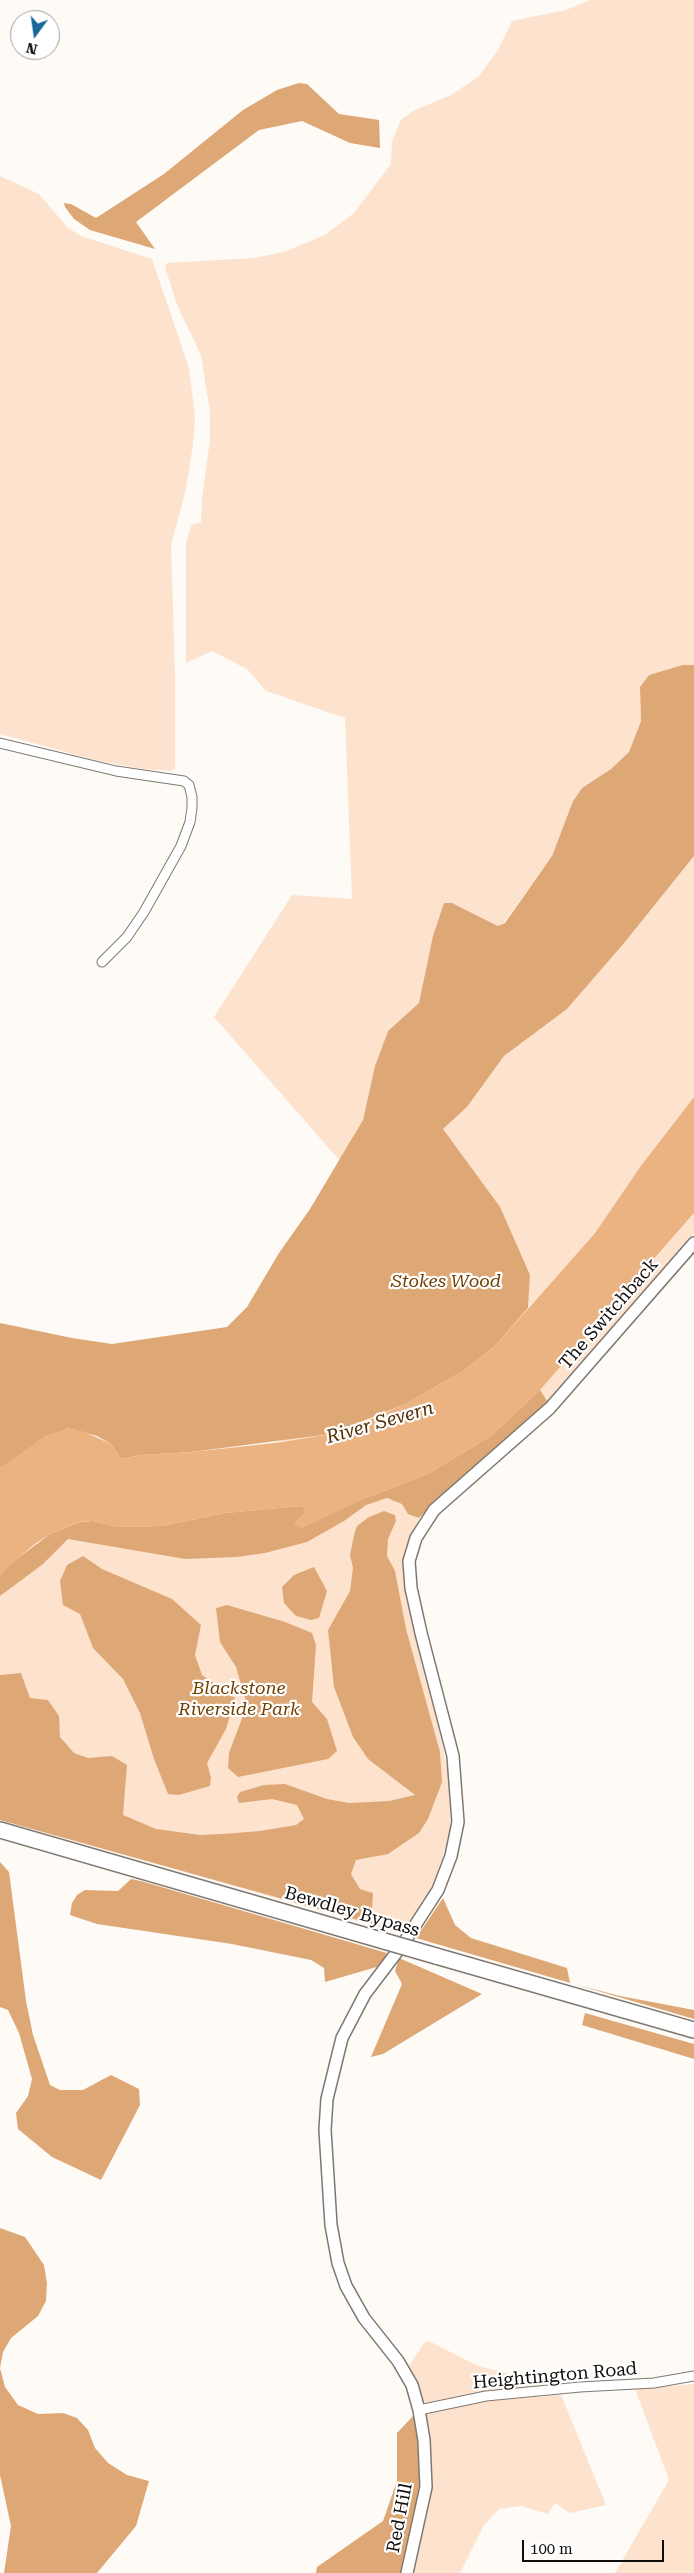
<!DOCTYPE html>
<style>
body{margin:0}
#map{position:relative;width:694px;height:2573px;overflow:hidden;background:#fefaf6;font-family:"Roboto Serif",serif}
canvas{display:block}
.north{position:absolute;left:10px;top:10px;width:50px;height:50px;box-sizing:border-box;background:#fff;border:1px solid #9f9e9d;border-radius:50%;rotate:194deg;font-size:14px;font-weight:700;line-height:20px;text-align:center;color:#100d0b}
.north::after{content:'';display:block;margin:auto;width:18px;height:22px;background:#18689a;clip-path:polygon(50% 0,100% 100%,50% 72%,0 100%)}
.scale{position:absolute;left:522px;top:2540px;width:142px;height:22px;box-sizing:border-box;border:2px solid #100d0b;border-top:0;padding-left:6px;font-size:15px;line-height:18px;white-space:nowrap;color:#100d0b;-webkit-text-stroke:4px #fff;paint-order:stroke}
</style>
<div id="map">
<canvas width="694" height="2573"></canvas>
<div class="north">N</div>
<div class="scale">100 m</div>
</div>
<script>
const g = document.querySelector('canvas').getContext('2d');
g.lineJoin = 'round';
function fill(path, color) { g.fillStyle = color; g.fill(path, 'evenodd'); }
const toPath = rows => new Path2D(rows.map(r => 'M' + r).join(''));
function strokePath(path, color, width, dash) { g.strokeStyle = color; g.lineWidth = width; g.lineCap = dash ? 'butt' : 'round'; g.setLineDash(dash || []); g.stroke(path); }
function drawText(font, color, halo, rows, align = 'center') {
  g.font = font + ' "Roboto Serif",serif'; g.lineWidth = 4.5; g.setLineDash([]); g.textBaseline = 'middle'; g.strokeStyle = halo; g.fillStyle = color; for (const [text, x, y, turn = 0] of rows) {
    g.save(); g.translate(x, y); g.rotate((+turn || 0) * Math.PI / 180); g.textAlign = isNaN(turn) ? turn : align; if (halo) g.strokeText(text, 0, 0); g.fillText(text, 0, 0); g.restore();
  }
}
fill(toPath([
 [590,0,694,0,694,665,649,675,640,687,641,721,629,752,611,769,582,788,573,801,552,856,504,923,498,926,452,903,444,903,419,1003,388,1031,375,1066,363,1120,340,1161,214,1017,292,895,352,899,345,718,266,691,247,669,212,651,186,663,186,544,191,525,201,522,202,499,210,440,210,412,201,355,177,305,165,267,167,263,254,258,284,252,325,235,354,213,391,164,392,141,401,120,413,111,453,94,479,76,498,50,512,21,566,10],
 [0,176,39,194,68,228,81,236,152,259,189,368,195,417,193,445,186,489,171,545,175,672,175,768,171,771,142,769,95,760,0,734],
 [694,856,694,1097,640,1167,595,1233,528,1308,530,1275,443,1129,467,1107,504,1056,567,1009,625,942],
 [694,1213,694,1233,554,1399,419,1518,411,1540,407,1591,450,1780,450,1835,432,1887,403,1934,0,1820,0,1575,32,1546,623,1296],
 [429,2341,478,2366,532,2379,540,2379,541,2387,425,2403,421,2399,409,2366,424,2343],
 [694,2384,694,2573,615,2573,669,2480,635,2389],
 [561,2395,606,2505,570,2513,555,2503,548,2514,521,2506,499,2509,484,2525,460,2573,410,2573,422,2414,425,2411,495,2400]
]), '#fde3ce');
fill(toPath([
 [299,83,307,84,339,114,379,120,380,148,350,143,302,121,259,130,136,222,155,249,90,230,74,219,65,207,64,203,71,204,96,218,164,174,243,110,277,90],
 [683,665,694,665,694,856,625,942,567,1009,504,1056,467,1107,443,1129,500,1207,530,1275,528,1308,496,1345,463,1371,405,1404,330,1434,192,1452,141,1455,121,1459,111,1444,97,1436,68,1428,0,1468,0,1323,72,1338,112,1344,227,1327,247,1307,279,1253,310,1209,363,1120,375,1066,388,1031,419,1003,433,936,444,903,452,903,498,926,505,923,552,856,573,801,582,788,611,769,629,752,641,721,640,687,649,675],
 [540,1390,549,1404,448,1489,419,1518,408,1514,402,1504,387,1498,366,1505,344,1521,307,1542,265,1553,237,1557,185,1559,68,1539,43,1564,0,1596,0,1575,9,1565,50,1534,80,1522,93,1521,118,1527,162,1526,225,1513,301,1506,305,1508,301,1528,358,1501,428,1474,453,1459,491,1436],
 [384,1511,395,1515,396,1521,388,1539,387,1556,395,1571,406,1629,440,1752,442,1782,428,1819,419,1833,388,1854,356,1860,351,1874,360,1889,373,1893,372,1910,376,1925,0,1820,0,1675,21,1673,30,1698,48,1700,59,1716,60,1737,74,1753,88,1758,112,1756,127,1765,123,1815,156,1829,200,1835,223,1834,260,1831,296,1825,304,1819,297,1805,272,1799,239,1803,237,1797,240,1792,264,1785,285,1784,327,1799,349,1803,389,1801,415,1795,368,1759,353,1737,334,1687,328,1630,350,1591,353,1568,350,1555,354,1535,357,1526,369,1517],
 [83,1556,102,1569,172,1599,201,1625,195,1655,202,1675,235,1698,226,1729,207,1763,211,1778,210,1786,179,1795,168,1794,154,1759,140,1713,123,1679,93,1648,80,1614,63,1605,60,1581,67,1565],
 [314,1567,327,1591,319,1618,311,1620,296,1616,284,1603,282,1587,294,1575],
 [227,1605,285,1622,312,1633,316,1645,312,1702,327,1719,337,1751,328,1759,238,1777,228,1768,229,1753,247,1705,236,1667,220,1642,216,1608],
 [0,1862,9,1872,26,2001,33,2035,50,2085,60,2090,83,2090,111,2075,139,2089,140,2105,101,2180,52,2157,18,2129,16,2113,28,2096,32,2079,19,2033,8,2010,0,2007],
 [131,1879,141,1881,387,1953,380,1966,325,1982,324,1968,311,1960,232,1944,97,1924,70,1915,72,1903,77,1895,85,1890,118,1891],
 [443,1898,455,1925,471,1938,567,1968,570,1983,620,1996,694,2010,694,2019,416,1938],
 [399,1958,482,1994,383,2054,371,2057,402,1984,395,1971],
 [585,2013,694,2044,694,2059,582,2025],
 [0,2228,25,2237,44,2265,47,2283,46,2301,38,2316,11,2338,3,2352,0,2368,5,2387,18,2405,38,2414,63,2413,77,2418,88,2430,95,2448,108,2463,127,2475,149,2481,136,2526,97,2573,4,2573,11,2526,0,2475],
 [414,2415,418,2420,422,2485,401,2573,316,2573,317,2567,383,2521,397,2481,397,2433]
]), '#dea776');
fill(toPath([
 [694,1097,694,1213,540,1390,491,1436,428,1474,358,1501,301,1528,295,1526,294,1522,304,1514,305,1508,301,1506,225,1513,162,1526,118,1527,93,1521,80,1522,50,1534,32,1546,0,1575,0,1468,45,1436,68,1428,85,1432,111,1444,121,1459,141,1455,192,1452,283,1442,330,1434,360,1424,405,1404,463,1371,496,1345,595,1233,640,1167]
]), '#ebb382');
const street = toPath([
 [0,743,116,771,184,781,189,785,192,797,192,808,190,822,181,846,144,912,127,937,102,962],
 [419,2410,486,2396,580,2387,654,2383,694,2376]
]);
const secondary = toPath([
 [407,2573,426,2487,424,2440,419,2410,412,2385,398,2361,364,2318,346,2286,338,2263,331,2225,325,2130,327,2099,342,2038,365,1994,403,1944,438,1890,451,1856,458,1822,453,1756,421,1633,411,1588,409,1561,416,1538,434,1510,550,1408,694,1243]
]);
const highway = toPath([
 [0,1830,384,1941],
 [436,1956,694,2030]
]);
strokePath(street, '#7e7872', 11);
strokePath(secondary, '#7e7872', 14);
strokePath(highway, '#7e7872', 18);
strokePath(street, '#fff', 9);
strokePath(secondary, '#fff', 11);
strokePath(highway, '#fff', 15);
const highwayBridge = toPath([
 [384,1941,436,1956]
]);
strokePath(highwayBridge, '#7e7872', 18, []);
strokePath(highwayBridge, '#fff', 15);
drawText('italic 18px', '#723f00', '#fff', [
 ["Stokes Wood",446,1282],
 ["Blackstone",239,1689],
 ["Riverside Park",239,1710]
]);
drawText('18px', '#100d0b', '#fff', [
 ["The Switchback",609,1314,-49],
 ["Bewdley Bypass",352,1912,16],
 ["Heightington Road",555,2376,-5],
 ["Red Hill",400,2518,-79]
]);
drawText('italic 19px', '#512d05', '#fff', [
 ["River Severn",380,1423,-16]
]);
</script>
